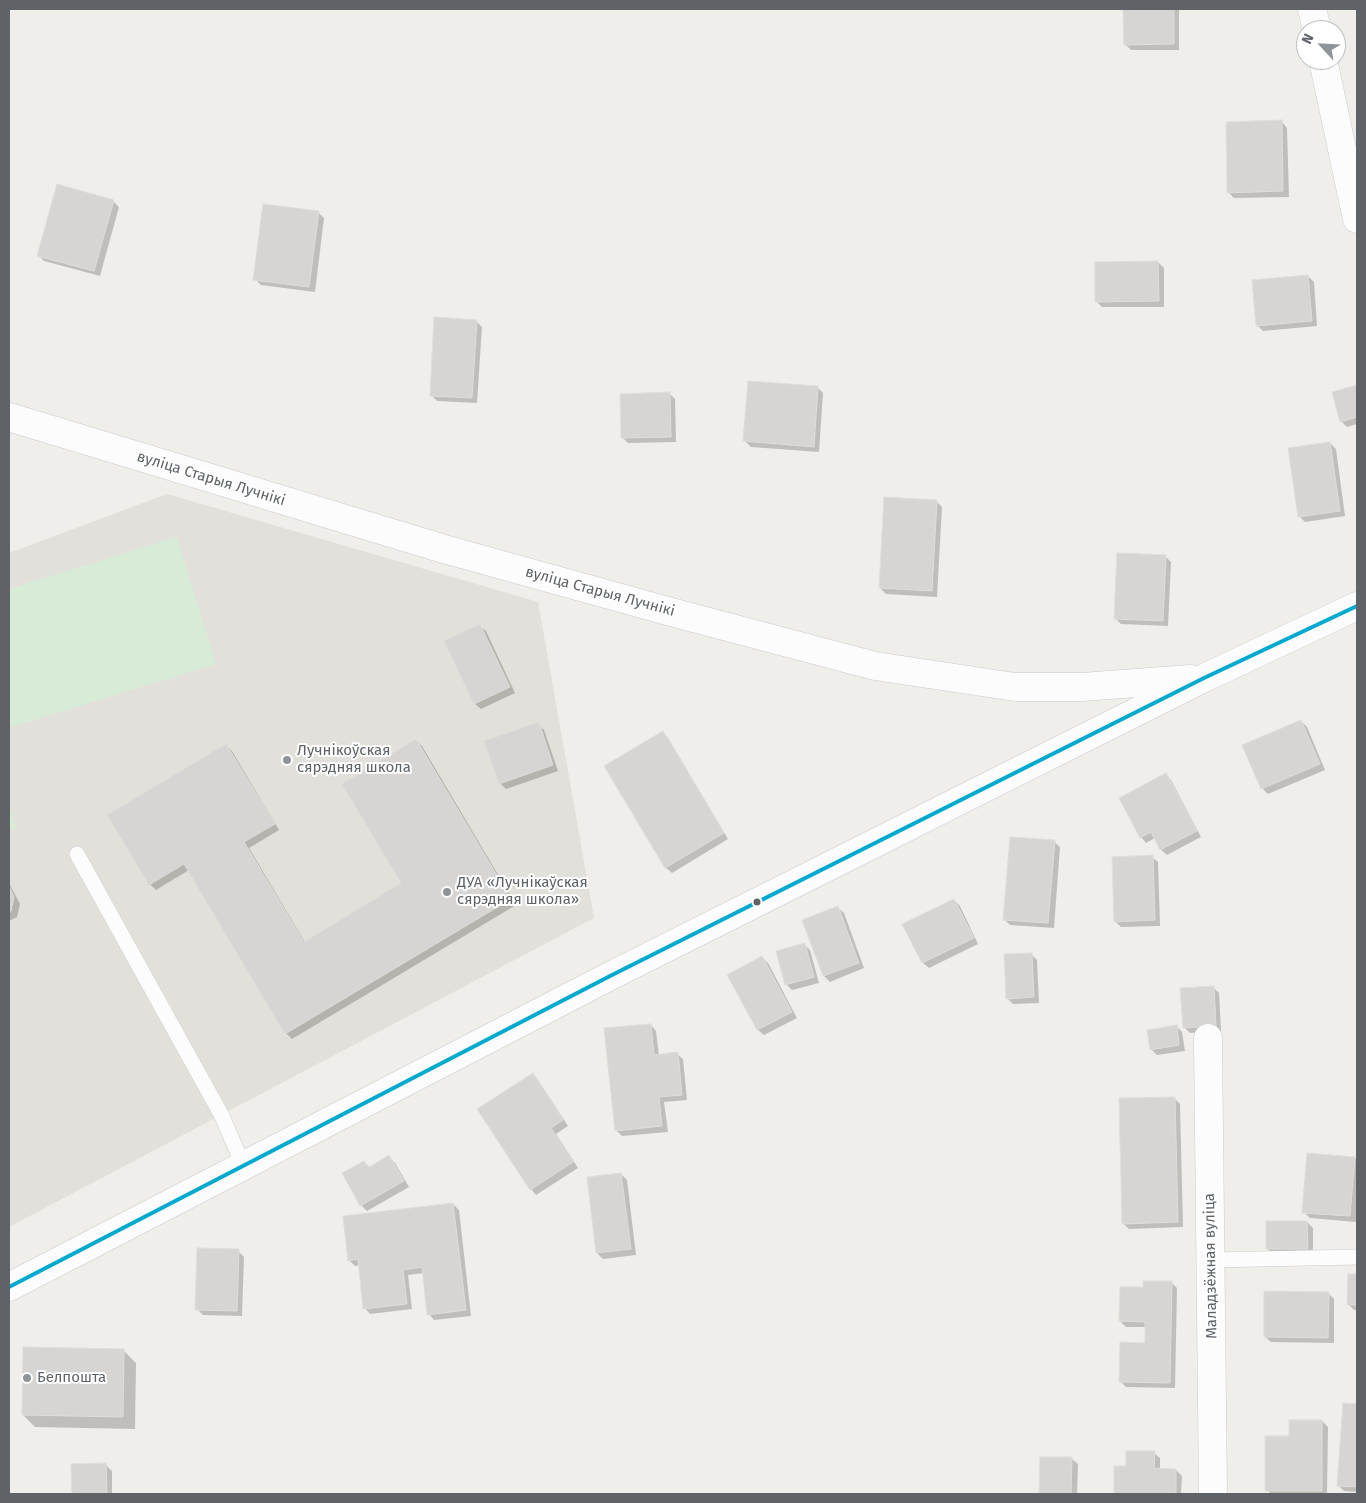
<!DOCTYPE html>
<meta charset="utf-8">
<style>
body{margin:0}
#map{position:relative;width:1366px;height:1503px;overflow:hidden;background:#efeeea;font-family:"Fira Sans",sans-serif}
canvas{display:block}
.frame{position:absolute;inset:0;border:10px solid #5f6368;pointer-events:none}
.north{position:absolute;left:1296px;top:20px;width:50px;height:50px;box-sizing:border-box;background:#fff;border:1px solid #bfc1c3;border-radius:50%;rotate:295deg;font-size:14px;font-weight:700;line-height:20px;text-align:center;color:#5f6368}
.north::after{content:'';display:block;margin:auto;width:18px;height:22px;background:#919496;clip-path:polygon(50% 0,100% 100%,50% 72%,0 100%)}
</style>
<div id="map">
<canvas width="1366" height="1503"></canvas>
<div class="frame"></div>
<div class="north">N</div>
</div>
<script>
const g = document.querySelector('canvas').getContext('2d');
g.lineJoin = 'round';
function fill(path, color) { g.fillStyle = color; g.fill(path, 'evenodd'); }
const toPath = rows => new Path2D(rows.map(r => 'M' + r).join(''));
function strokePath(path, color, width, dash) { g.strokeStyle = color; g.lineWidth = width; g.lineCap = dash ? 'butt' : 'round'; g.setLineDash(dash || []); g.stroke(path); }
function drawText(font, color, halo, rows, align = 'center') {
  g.font = font + ' "Fira Sans",sans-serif'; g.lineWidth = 4; g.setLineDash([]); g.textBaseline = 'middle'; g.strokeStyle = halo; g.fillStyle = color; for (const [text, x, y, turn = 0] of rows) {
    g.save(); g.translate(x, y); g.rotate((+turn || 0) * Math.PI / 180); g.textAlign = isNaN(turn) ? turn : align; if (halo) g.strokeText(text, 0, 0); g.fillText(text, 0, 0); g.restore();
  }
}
fill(toPath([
 [167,494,538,602,594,918,9,1227,9,553]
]), '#e2e0da');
fill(toPath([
 [177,537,216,664,9,728,9,589],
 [9,805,16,829,9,831]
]), '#d8ebd6');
fill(toPath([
 [1125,9,1179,9,1179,50,1131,50,1125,44],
 [1282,122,1287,128,1289,197,1234,198,1228,192],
 [113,201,119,207,100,276,44,261,38,255],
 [318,212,324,218,315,292,261,285,255,279],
 [1158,262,1164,268,1164,307,1102,307,1097,302],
 [1308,276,1314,282,1317,326,1263,331,1257,325],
 [476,321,482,327,477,403,437,401,431,395],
 [817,387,823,393,819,452,751,447,745,441],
 [1357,387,1357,424,1347,427,1341,421,1333,393],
 [669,393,675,399,676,442,628,443,622,437],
 [1330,443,1336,449,1345,516,1305,522,1299,516],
 [936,501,942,507,937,597,886,594,880,588],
 [1165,556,1171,562,1168,626,1121,624,1115,618],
 [480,626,486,631,515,693,481,709,475,704,446,641],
 [1301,721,1307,727,1325,770,1268,794,1262,788],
 [538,724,544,730,558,771,506,789,500,783],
 [663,733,668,738,728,839,672,873,666,868,605,766],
 [416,740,422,746,516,905,292,1039,286,1033,189,870,156,890,150,884,226,745,232,751,279,830,249,848,305,942,403,883],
 [1166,774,1171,780,1201,837,1167,855,1161,850,1155,838,1146,843,1141,837],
 [1054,842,1060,847,1054,928,1010,925,1004,919],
 [1152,857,1158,862,1160,926,1121,927,1115,921],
 [9,883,20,904,17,917,9,921],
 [954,900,960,906,978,944,929,968,923,963,904,925],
 [838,908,844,913,864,968,830,982,824,976,804,921],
 [804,944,810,950,819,983,792,990,786,984],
 [1031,954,1037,960,1039,1003,1013,1004,1007,998],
 [762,957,768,963,797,1018,764,1035,758,1030,729,975],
 [1213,987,1219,993,1221,1031,1190,1033,1184,1027],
 [651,1025,656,1031,659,1056,677,1054,683,1059,687,1100,664,1102,668,1132,622,1136,616,1130],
 [1176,1026,1182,1032,1185,1051,1157,1055,1151,1049],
 [532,1075,538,1080,568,1126,556,1134,578,1168,536,1195,531,1189],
 [1174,1098,1180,1104,1183,1227,1129,1229,1123,1223],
 [389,1157,395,1163,409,1187,367,1211,361,1205,364,1162,370,1168],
 [1355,1158,1357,1160,1356,1222,1310,1218,1304,1212],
 [621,1174,627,1180,636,1255,603,1259,597,1253],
 [453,1204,459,1210,471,1316,434,1320,429,1314,424,1273,408,1275,412,1309,370,1314,365,1308,360,1265,355,1266,349,1260],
 [1307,1222,1313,1228,1313,1254,1273,1255,1268,1249],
 [238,1251,244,1257,242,1316,203,1315,197,1309],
 [1349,1275,1357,1275,1357,1310,1354,1310,1348,1304],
 [1171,1282,1177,1288,1175,1388,1126,1387,1120,1381,1146,1344,1147,1327,1126,1327,1120,1321,1144,1289],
 [1328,1293,1334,1299,1334,1343,1271,1342,1265,1337],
 [123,1350,136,1363,135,1429,35,1427,23,1415],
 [1344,1404,1357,1405,1357,1492,1344,1491,1338,1485],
 [1322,1421,1328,1427,1327,1494,1271,1494,1267,1490],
 [1154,1453,1160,1458,1160,1470,1176,1470,1182,1476,1181,1494,1115,1494,1115,1467,1127,1467],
 [1041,1458,1072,1459,1078,1464,1077,1494,1040,1494],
 [72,1465,106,1465,112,1471,112,1494,73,1494]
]), '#0003');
const building = toPath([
 [1123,9,1174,9,1174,44,1124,45,1123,9],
 [1282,120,1283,191,1227,193,1226,122,1282,120],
 [57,184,114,200,94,271,37,256,57,184],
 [263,204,319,211,309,287,253,280,263,204],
 [1158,261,1159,301,1095,302,1095,262,1158,261],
 [1308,275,1312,321,1256,326,1252,280,1308,275],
 [434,317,477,320,472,398,430,396,434,317],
 [748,381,818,386,814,447,743,441,748,381],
 [1357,385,1357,417,1340,422,1332,392,1357,385],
 [670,392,671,437,621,438,620,394,670,392],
 [1330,442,1340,511,1298,517,1288,448,1330,442],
 [884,497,937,500,932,591,879,588,884,497],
 [1117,553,1166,555,1163,621,1114,619,1117,553],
 [480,624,510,687,474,704,444,641,480,624],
 [1301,720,1320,764,1261,789,1242,745,1301,720],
 [539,722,553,765,499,784,484,741,539,722],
 [663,731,724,833,665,868,604,766,663,731],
 [416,739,511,899,285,1034,184,864,149,885,107,815,226,744,275,824,244,842,304,942,401,883,342,784,416,739],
 [1166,773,1197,831,1160,850,1151,832,1140,838,1119,798,1166,773],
 [1010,837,1055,840,1048,923,1003,920,1010,837],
 [1153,855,1155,920,1114,922,1112,857,1153,855],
 [9,886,14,897,11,911,9,912,9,886],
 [954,899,974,938,922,963,902,924,954,899],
 [838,906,859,963,823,976,802,920,838,906],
 [805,943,814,977,785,985,776,951,805,943],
 [1032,953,1034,997,1006,999,1004,954,1032,953],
 [762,956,792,1012,757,1030,727,975,762,956],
 [1214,986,1216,1026,1183,1028,1180,988,1214,986],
 [651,1024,654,1055,678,1052,682,1095,659,1097,662,1126,615,1131,604,1028,651,1024],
 [1177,1025,1179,1045,1150,1050,1147,1030,1177,1025],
 [533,1073,563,1120,551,1128,573,1162,530,1190,477,1109,533,1073],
 [1175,1097,1178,1222,1122,1224,1119,1098,1175,1097],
 [1307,1153,1355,1157,1350,1216,1302,1213,1307,1153],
 [389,1155,404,1181,360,1206,342,1173,364,1161,368,1168,389,1155],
 [621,1173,631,1249,596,1253,587,1177,621,1173],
 [453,1203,466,1310,427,1315,422,1267,403,1270,407,1304,363,1309,358,1259,348,1261,343,1216,453,1203],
 [1266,1221,1307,1221,1308,1249,1266,1249,1266,1221],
 [197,1248,239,1249,237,1311,195,1310,197,1248],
 [1348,1274,1357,1274,1357,1305,1347,1305,1348,1274],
 [1143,1281,1172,1281,1170,1383,1119,1382,1120,1342,1145,1343,1145,1322,1119,1321,1120,1287,1143,1287,1143,1281],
 [1264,1291,1329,1292,1328,1338,1264,1337,1264,1291],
 [23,1347,124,1349,123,1417,22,1415,23,1347],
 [1343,1403,1357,1404,1357,1487,1337,1486,1343,1403],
 [1289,1420,1322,1420,1322,1491,1265,1491,1265,1436,1289,1436,1289,1420],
 [1126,1451,1155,1451,1154,1468,1176,1469,1176,1494,1114,1494,1114,1466,1126,1466,1126,1451],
 [1040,1457,1072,1457,1071,1494,1039,1494,1040,1457],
 [106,1463,107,1494,72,1494,71,1464,106,1463]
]);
fill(building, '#d6d5d3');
strokePath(building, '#deddd9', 1);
const service = toPath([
 [77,854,222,1116,243,1165],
 [1211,1260,1357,1257]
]);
const minor = toPath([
 [1312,9,1317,30],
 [1323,60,1357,219],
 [1208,1038,1213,1494]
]);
const secondary = toPath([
 [9,417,444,549,671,612,875,666,1015,687,1082,687,1190,679],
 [9,1287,612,975,1204,678,1357,606]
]);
strokePath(service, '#cbcccc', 16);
strokePath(minor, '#cbcccc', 29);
strokePath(secondary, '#cacacb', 29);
strokePath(service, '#fdfcfc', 15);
strokePath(minor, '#fdfcfc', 28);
strokePath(secondary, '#fdfcfc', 28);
strokePath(toPath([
 [9,1287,612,975,1204,678,1357,606]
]), '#00a9ce', 4);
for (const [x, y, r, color] of [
 [287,760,5,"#919496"],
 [447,892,5,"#919496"],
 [757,902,4.5,"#5f6368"],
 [27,1378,5,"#919496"]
]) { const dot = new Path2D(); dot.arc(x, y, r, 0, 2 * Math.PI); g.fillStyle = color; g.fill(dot); strokePath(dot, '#fff', 2); }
drawText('15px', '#5f6368', '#fff', [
 ["вуліца Старыя Лучнікі",211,479,17],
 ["вуліца Старыя Лучнікі",600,592,15],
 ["Маладзёжная вуліца",1211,1266,-91]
]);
drawText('15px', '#5f6368', '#fff', [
 ["Лучнікоўская",297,751],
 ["сярэдняя школа",297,768],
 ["ДУА «Лучнікаўская",457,883],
 ["сярэдняя школа»",457,900],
 ["Белпошта",37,1378]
], 'left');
</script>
